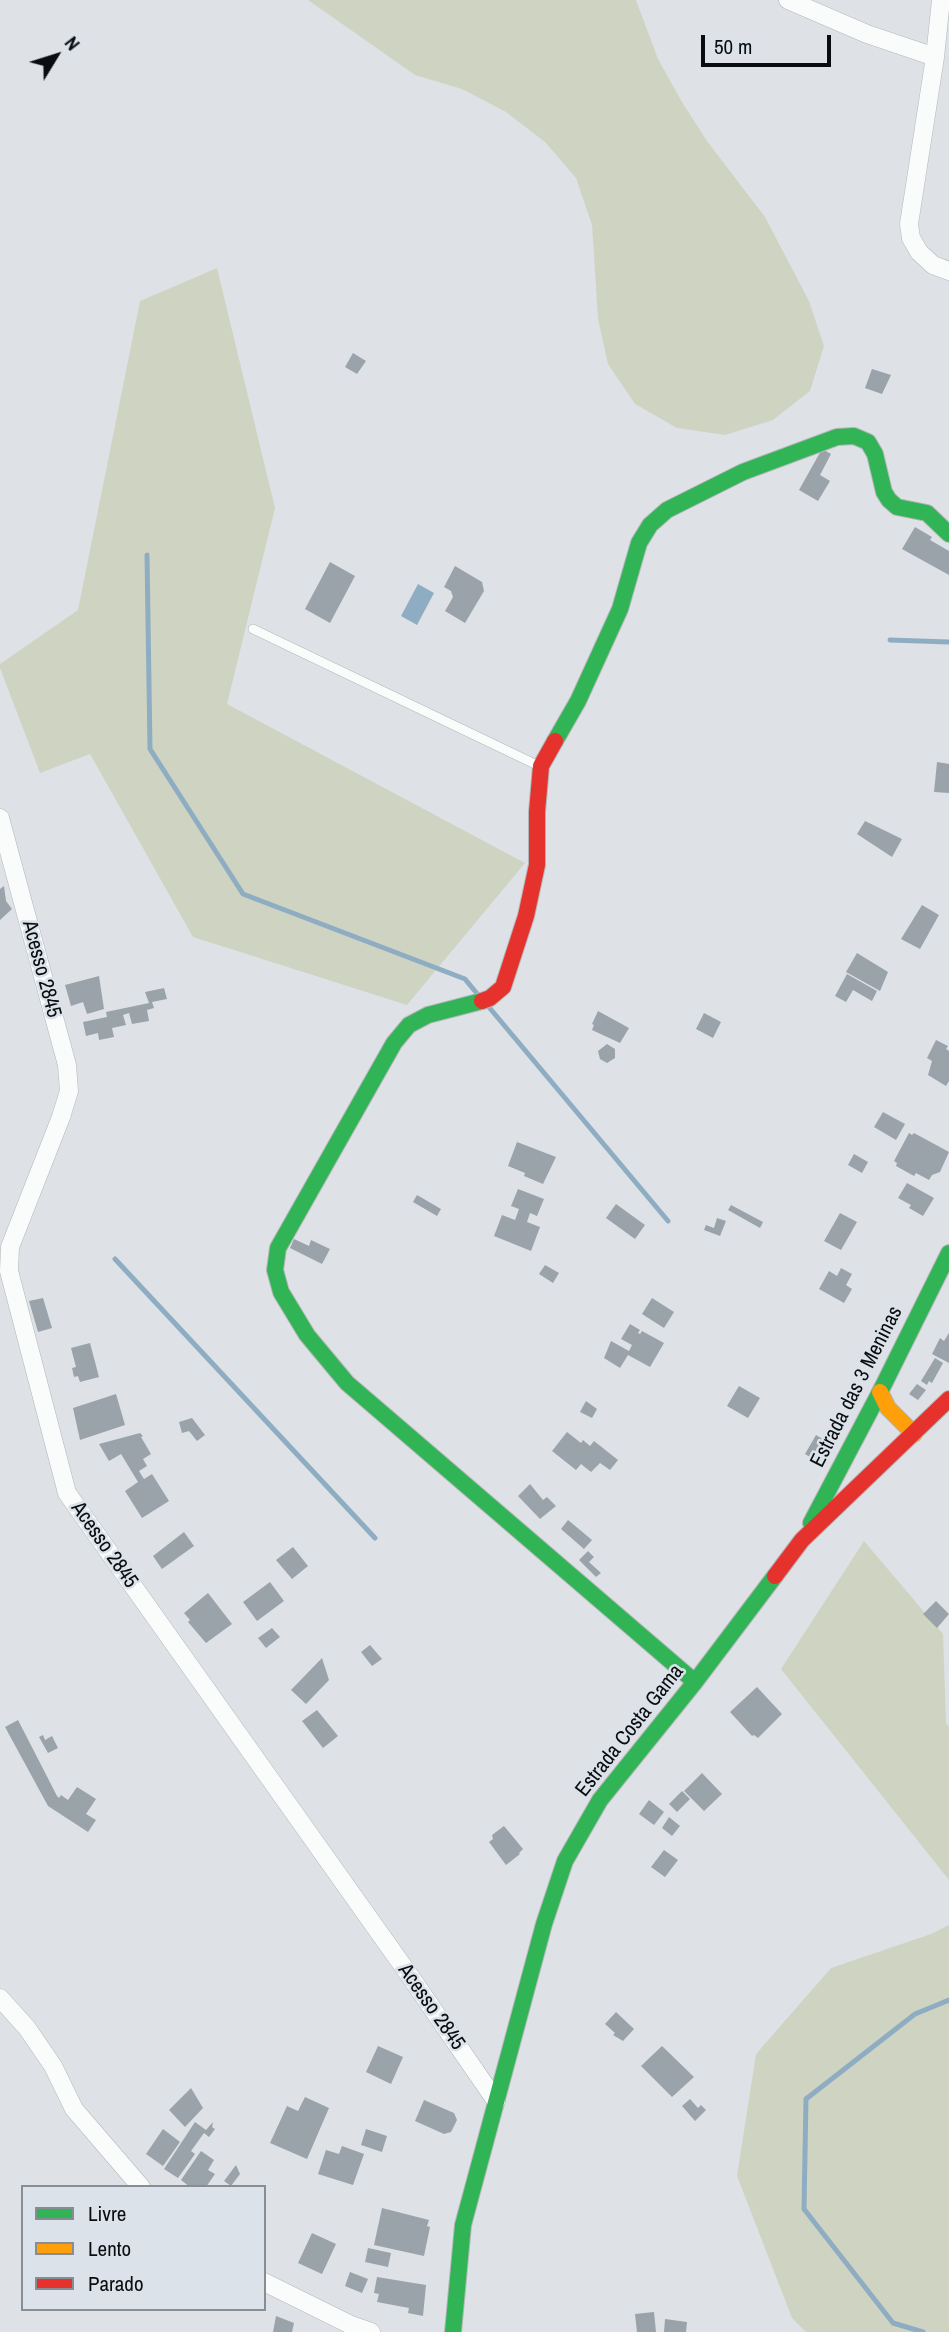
<!DOCTYPE html>
<style>
body{margin:0}
#map{position:relative;width:949px;height:2332px;overflow:hidden;background:#dee2e6;font-family:"Archivo Narrow",sans-serif}
canvas{display:block}
.legend{position:absolute;left:21px;top:2185px;width:245px;height:126px;box-sizing:border-box;background:#dbe2e9;border:2px solid #878d92;margin:0;padding:9px 12px;list-style:none;font-size:21px;color:#0a0d0f}
.legend li{display:flex;align-items:center;gap:14px;height:35px}
.legend b{width:35px;border:2px solid #878d92}
.north{position:absolute;left:21px;top:21px;width:70px;height:70px;-webkit-text-stroke:5px #dbe2e9;paint-order:stroke;rotate:52deg;font-size:19px;font-weight:700;line-height:28px;text-align:center;color:#0a0d0f}
.north::after{content:'';display:block;margin:auto;width:24px;height:32px;background:#0a0d0f;clip-path:polygon(50% 0,100% 100%,50% 72%,0 100%)}
.scale{position:absolute;left:701px;top:35px;width:130px;height:32px;box-sizing:border-box;border:4px solid #0a0d0f;border-top:0;padding-left:9px;font-size:21px;line-height:24px;white-space:nowrap;color:#0a0d0f;-webkit-text-stroke:5px #dbe2e9;paint-order:stroke}
</style>
<div id="map">
<canvas width="949" height="2332"></canvas>
<ul class="legend">
<li><b style="height:9px;background:#30b455"></b>Livre</li>
<li><b style="height:9px;background:#ff9f0a"></b>Lento</li>
<li><b style="height:9px;background:#e5322d"></b>Parado</li>
</ul>
<div class="north">N</div>
<div class="scale">50 m</div>
</div>
<script>
const g = document.querySelector('canvas').getContext('2d');
g.lineJoin = 'round';
function fill(path, color) { g.fillStyle = color; g.fill(path, 'evenodd'); }
const toPath = rows => new Path2D(rows.map(r => 'M' + r).join(''));
function strokePath(path, color, width, dash) { g.strokeStyle = color; g.lineWidth = width; g.lineCap = dash ? 'butt' : 'round'; g.setLineDash(dash || []); g.stroke(path); }
function drawText(font, color, halo, rows, align = 'center') {
  g.font = font + ' "Archivo Narrow",sans-serif'; g.lineWidth = 5; g.setLineDash([]); g.textBaseline = 'middle'; g.strokeStyle = halo; g.fillStyle = color; for (const [text, x, y, turn = 0] of rows) {
    g.save(); g.translate(x, y); g.rotate((+turn || 0) * Math.PI / 180); g.textAlign = isNaN(turn) ? turn : align; if (halo) g.strokeText(text, 0, 0); g.fillText(text, 0, 0); g.restore();
  }
}
fill(toPath([
 [308,0,636,0,658,59,682,102,707,141,765,217,809,301,824,346,810,391,773,420,725,435,677,428,635,404,608,364,598,319,592,225,576,178,545,142,506,112,462,89,415,75],
 [217,268,275,508,227,704,525,863,407,1005,193,937,90,754,40,773,0,668,0,664,78,610,140,301],
 [864,1541,943,1634,946,1723,949,1727,949,1880,781,1669],
 [949,1925,949,2332,806,2332,792,2318,737,2176,756,2054,831,1968,931,1934]
]), '#cfd4c2');
fill(toPath([
 [418,584,434,593,417,625,401,616]
]), '#8fadc2');
strokePath(toPath([
 [147,555,150,749,243,894,465,979,479,996],
 [890,640,949,642],
 [488,1006,668,1221],
 [115,1259,375,1538],
 [923,2332,893,2323,804,2209,806,2099,915,2014,949,2000]
]), '#8fadc2', 5);
fill(toPath([
 [353,353,366,361,357,374,345,367],
 [872,369,891,375,882,394,865,388],
 [822,449,831,454,820,475,830,481,818,501,799,490],
 [915,527,932,537,930,540,949,551,949,575,902,549],
 [330,562,355,576,330,623,305,609],
 [455,566,482,582,484,591,465,623,445,611,453,597,451,591,444,587],
 [937,762,949,764,949,793,934,792],
 [865,821,902,839,892,857,857,834],
 [4,886,6,901,12,909,0,920,0,889],
 [922,905,939,915,920,949,901,939],
 [857,953,888,972,880,991,846,972],
 [847,974,877,991,872,1001,853,990,846,1002,835,996],
 [99,976,104,1009,87,1014,83,1002,71,1006,65,985],
 [164,988,167,999,152,1002,154,1008,147,1010,149,1021,132,1024,129,1013,123,1015,126,1025,112,1028,114,1037,99,1040,98,1033,86,1036,83,1022,107,1017,106,1012,149,1003,145,992],
 [598,1011,629,1028,620,1043,592,1030,594,1025,592,1024],
 [704,1013,721,1022,713,1038,696,1029],
 [936,1040,948,1046,946,1049,949,1051,949,1081,946,1086,928,1075,932,1061,927,1058],
 [607,1044,615,1049,615,1058,607,1063,600,1059,598,1051],
 [883,1112,905,1124,896,1140,874,1127],
 [909,1133,912,1135,914,1133,949,1152,940,1172,932,1175,929,1180,916,1173,914,1176,896,1166,897,1163,894,1161],
 [517,1142,556,1157,543,1184,524,1176,525,1173,508,1166],
 [854,1154,868,1162,862,1173,848,1165],
 [907,1183,934,1198,923,1216,909,1208,911,1205,898,1198],
 [518,1189,544,1199,537,1216,530,1213,527,1222,540,1227,531,1251,494,1236,502,1215,515,1220,519,1209,511,1206],
 [417,1195,441,1209,437,1216,413,1202],
 [616,1204,645,1225,635,1239,606,1218],
 [731,1205,763,1222,760,1228,728,1210],
 [840,1213,857,1222,841,1250,824,1241],
 [717,1218,726,1221,720,1236,704,1230,706,1225,714,1228],
 [294,1239,309,1246,311,1240,330,1249,322,1264,290,1248],
 [545,1265,559,1273,553,1283,539,1274],
 [841,1268,852,1274,846,1285,852,1289,844,1303,819,1289,829,1271,837,1276],
 [43,1298,52,1328,38,1332,29,1301],
 [652,1298,674,1312,664,1328,642,1314],
 [630,1324,640,1330,638,1333,640,1334,642,1331,664,1343,650,1367,628,1355,620,1368,604,1358,611,1341,629,1351,632,1345,621,1339],
 [949,1333,949,1363,932,1354,940,1338,944,1341],
 [90,1343,99,1377,80,1382,78,1376,74,1377,72,1368,76,1367,71,1348],
 [935,1358,943,1363,932,1383,929,1381,927,1385,921,1381],
 [917,1384,926,1390,918,1400,909,1394],
 [739,1386,760,1398,748,1418,727,1406],
 [116,1394,125,1425,80,1440,73,1408],
 [586,1401,597,1409,592,1418,580,1412],
 [192,1418,205,1435,197,1441,189,1431,182,1433,179,1422],
 [567,1432,581,1443,583,1440,590,1446,594,1441,618,1460,610,1470,600,1463,591,1472,581,1464,576,1470,552,1451],
 [140,1433,143,1436,141,1437,151,1454,143,1459,147,1466,139,1471,144,1479,152,1474,169,1501,142,1518,125,1491,138,1482,121,1454,109,1461,99,1444],
 [816,1435,831,1444,820,1463,805,1454],
 [530,1484,543,1500,547,1497,556,1506,540,1519,518,1496],
 [568,1520,592,1540,584,1549,561,1529],
 [184,1532,194,1546,162,1569,153,1556],
 [293,1547,308,1566,292,1579,276,1560],
 [588,1551,594,1557,589,1562,601,1573,596,1577,579,1560],
 [270,1582,284,1601,257,1621,243,1602],
 [208,1593,232,1624,206,1643,188,1622,190,1620,184,1613],
 [936,1601,949,1614,937,1628,923,1614],
 [272,1628,280,1637,266,1648,258,1638],
 [370,1645,382,1659,372,1666,361,1652],
 [322,1658,329,1680,306,1704,291,1690],
 [757,1687,782,1714,758,1738,754,1735,752,1736,730,1712],
 [317,1710,338,1736,323,1748,302,1721],
 [18,1720,57,1796,59,1798,61,1795,68,1800,77,1787,96,1799,86,1814,96,1820,88,1832,48,1806,5,1727],
 [43,1735,45,1740,52,1736,58,1748,48,1753,39,1737],
 [702,1773,722,1794,704,1811,684,1791],
 [682,1791,690,1799,677,1812,669,1804],
 [649,1800,664,1812,654,1825,639,1814],
 [669,1817,680,1826,672,1836,662,1828],
 [504,1826,523,1849,519,1853,520,1854,506,1865,489,1842,493,1839,492,1835],
 [664,1850,678,1860,665,1877,651,1867],
 [616,2012,634,2029,623,2041,613,2035,615,2033,605,2024],
 [378,2046,403,2057,391,2084,366,2072],
 [662,2046,694,2077,672,2097,641,2066],
 [191,2088,203,2108,185,2127,169,2110],
 [305,2097,329,2108,307,2159,270,2143,287,2106,298,2111],
 [690,2099,698,2108,701,2105,706,2110,695,2121,682,2106],
 [424,2100,454,2113,457,2120,451,2132,444,2134,415,2121],
 [195,2122,206,2130,213,2122,212,2127,215,2129,209,2137,204,2133,191,2151,195,2154,178,2178,164,2169],
 [163,2129,180,2142,163,2166,146,2154],
 [366,2129,387,2136,382,2152,361,2145],
 [342,2146,364,2154,353,2185,318,2174,326,2150,339,2154],
 [201,2151,214,2160,208,2170,215,2174,206,2187,190,2187,181,2180],
 [236,2165,240,2174,231,2186,224,2181],
 [382,2208,429,2220,427,2226,430,2227,424,2256,374,2245],
 [312,2233,336,2244,322,2274,298,2263],
 [368,2248,391,2253,388,2267,365,2262],
 [350,2272,368,2279,362,2293,345,2286],
 [377,2277,426,2285,423,2316,408,2313,409,2308,377,2302,379,2294,374,2293],
 [654,2312,656,2332,637,2332,635,2314],
 [276,2316,294,2323,292,2332,273,2332],
 [665,2319,687,2322,686,2332,664,2332]
]), '#9aa2aa');
const lane = toPath([
 [253,629,539,766]
]);
const street = toPath([
 [788,0,867,34,935,57],
 [941,0,935,57,909,224,911,238,919,252,933,265,949,271],
 [0,818,67,1065,69,1091,61,1117,10,1247,9,1271,67,1493,405,1969,496,2101],
 [0,1998,27,2028,53,2066,74,2109,141,2187],
 [264,2282,351,2325,371,2332]
]);
const fast = toPath([
 [555,741,578,701,620,609,639,543,650,525,667,510,743,472,837,437,854,436,868,442,875,454,884,492,889,500,897,507,927,513,949,534],
 [482,1001,428,1015,409,1025,394,1043,278,1248,275,1270,281,1292,307,1335,347,1383,695,1682],
 [811,1523,880,1392,949,1253],
 [453,2332,463,2225,544,1924,565,1861,600,1800,695,1682,775,1576]
]);
const slow = toPath([
 [880,1392,888,1408,914,1434]
]);
const jam = toPath([
 [482,1001,490,998,503,987,526,916,537,865,537,812,541,766,555,741],
 [775,1576,802,1540,949,1399]
]);
strokePath(lane, '#b3b7b9', 10);
strokePath(street, '#b3b7b9', 19);
strokePath(fast, '#b3b7b9', 18);
strokePath(slow, '#b3b7b9', 18);
strokePath(jam, '#b3b7b9', 18);
strokePath(lane, '#fafbfb', 9);
strokePath(street, '#fafbfb', 18);
strokePath(fast, '#30b455', 16);
strokePath(slow, '#ff9f0a', 16);
strokePath(jam, '#e5322d', 16);
drawText('21px', '#0a0d0f', '#dbe2e9', [
 ["Acesso 2845",41,969,75],
 ["Estrada das 3 Meninas",857,1387,-63],
 ["Acesso 2845",104,1545,55],
 ["Estrada Costa Gama",630,1731,-52],
 ["Acesso 2845",431,2007,55]
]);
</script>
